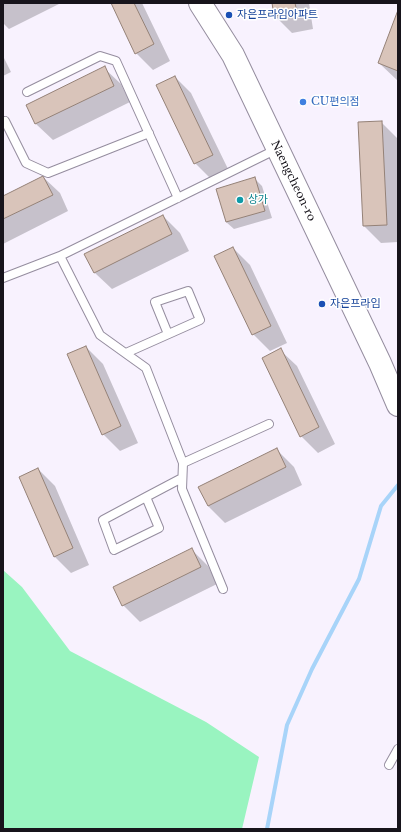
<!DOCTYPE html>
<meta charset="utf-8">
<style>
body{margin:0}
#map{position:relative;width:401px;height:832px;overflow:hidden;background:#f8f2fe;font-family:"Libre Baskerville",serif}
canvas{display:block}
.frame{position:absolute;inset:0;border:4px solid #17141b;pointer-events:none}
</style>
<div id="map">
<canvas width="401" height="832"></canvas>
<div class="frame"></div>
</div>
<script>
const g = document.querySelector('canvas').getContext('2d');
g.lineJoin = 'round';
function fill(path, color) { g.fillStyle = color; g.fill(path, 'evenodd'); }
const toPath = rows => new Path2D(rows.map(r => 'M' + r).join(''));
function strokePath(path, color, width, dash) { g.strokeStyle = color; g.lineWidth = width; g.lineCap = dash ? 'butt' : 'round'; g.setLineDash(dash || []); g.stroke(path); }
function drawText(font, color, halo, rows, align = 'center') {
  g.font = font + ' "Libre Baskerville","Noto Sans KR",serif'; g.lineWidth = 3; g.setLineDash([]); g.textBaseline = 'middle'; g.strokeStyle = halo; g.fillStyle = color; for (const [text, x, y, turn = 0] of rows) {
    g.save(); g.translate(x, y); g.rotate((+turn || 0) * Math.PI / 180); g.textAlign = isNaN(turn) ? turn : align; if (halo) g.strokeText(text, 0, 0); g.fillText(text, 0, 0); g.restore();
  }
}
fill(toPath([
 [3,570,22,587,70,651,206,722,259,757,242,829,3,829]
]), '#99f4c0');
fill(toPath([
 [3,3,61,3,9,29,3,23],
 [112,3,142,3,170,61,153,70,136,53],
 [273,3,309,3,313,29,292,33,275,16],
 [398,13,398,81,379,63],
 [3,56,11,72,3,76],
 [104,68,121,84,130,102,53,140,36,124,27,106],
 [175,77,191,93,229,171,212,180,195,163],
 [381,122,398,139,398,242,381,243,364,226],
 [43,177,60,193,68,211,3,244,3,197],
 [255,179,262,186,272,218,234,229,226,222,217,190],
 [163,216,180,233,189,251,112,289,95,273],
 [233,248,250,265,287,343,270,351,253,334],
 [86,347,103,364,138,443,120,451,103,434],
 [280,350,297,366,335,444,318,453,301,436],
 [277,450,294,467,302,485,225,523,208,506],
 [38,469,55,486,89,565,71,573,54,556],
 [191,549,208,566,217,584,140,622,123,605]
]), '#0003');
strokePath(toPath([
 [267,829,287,725,312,669,359,579,381,506,398,485]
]), '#a8d4f9', 4);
const building = toPath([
 [111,3,134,3,154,44,135,54,111,3],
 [272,3,295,3,297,12,274,16,272,3],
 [398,10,398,71,378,63,398,10],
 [105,66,114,86,35,124,26,105,105,66],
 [175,76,213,155,194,164,156,85,175,76],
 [382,121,387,225,363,226,358,122,382,121],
 [43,176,53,195,3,219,3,196,43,176],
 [255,177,265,211,226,222,216,189,255,177],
 [163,215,172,234,94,273,84,254,163,215],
 [233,247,271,326,252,335,214,256,233,247],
 [86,346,121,426,102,435,67,354,86,346],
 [281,348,319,427,300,437,262,358,281,348],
 [277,448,286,467,208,506,198,487,277,448],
 [38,468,73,548,54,557,19,477,38,468],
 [192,548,201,567,122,606,113,587,192,548]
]);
fill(building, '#d9c4ba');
strokePath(building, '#948177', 1);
const lane = toPath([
 [27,92,100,56,116,61,178,198],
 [3,122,5,121,26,163,48,173,149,133],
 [3,278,60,256],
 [126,353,200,320,188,291,155,302,168,334],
 [183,463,269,424],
 [146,497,159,528,114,550,103,520,146,497,182,478],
 [223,589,182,489,183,463,146,368,100,335,60,256,277,149],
 [389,765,398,749]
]);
const secondary = toPath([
 [200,3,233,55,380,363,398,405]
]);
strokePath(lane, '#958d9f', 10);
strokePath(secondary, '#958d9f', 24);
strokePath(lane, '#fff', 8);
strokePath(secondary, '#fff', 22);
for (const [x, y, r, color] of [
 [229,15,4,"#1a4fb4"],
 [303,102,4,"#3f7fe0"],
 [240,200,4,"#0f9aa8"],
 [322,304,4,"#1a4fb4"]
]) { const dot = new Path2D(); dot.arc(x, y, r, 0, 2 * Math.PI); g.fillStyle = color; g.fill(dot); strokePath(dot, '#fff', 1.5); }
drawText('11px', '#164399', '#fff', [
 ["자은프라임아파트",237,15],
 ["자은프라임",330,304]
], 'left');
drawText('11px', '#366cbe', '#fff', [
 ["CU편의점",311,102]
], 'left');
drawText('11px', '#17141b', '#fff', [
 ["Naengcheon-ro",293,181,64]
]);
drawText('11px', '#0d838f', '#fff', [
 ["상가",248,200]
], 'left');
</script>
